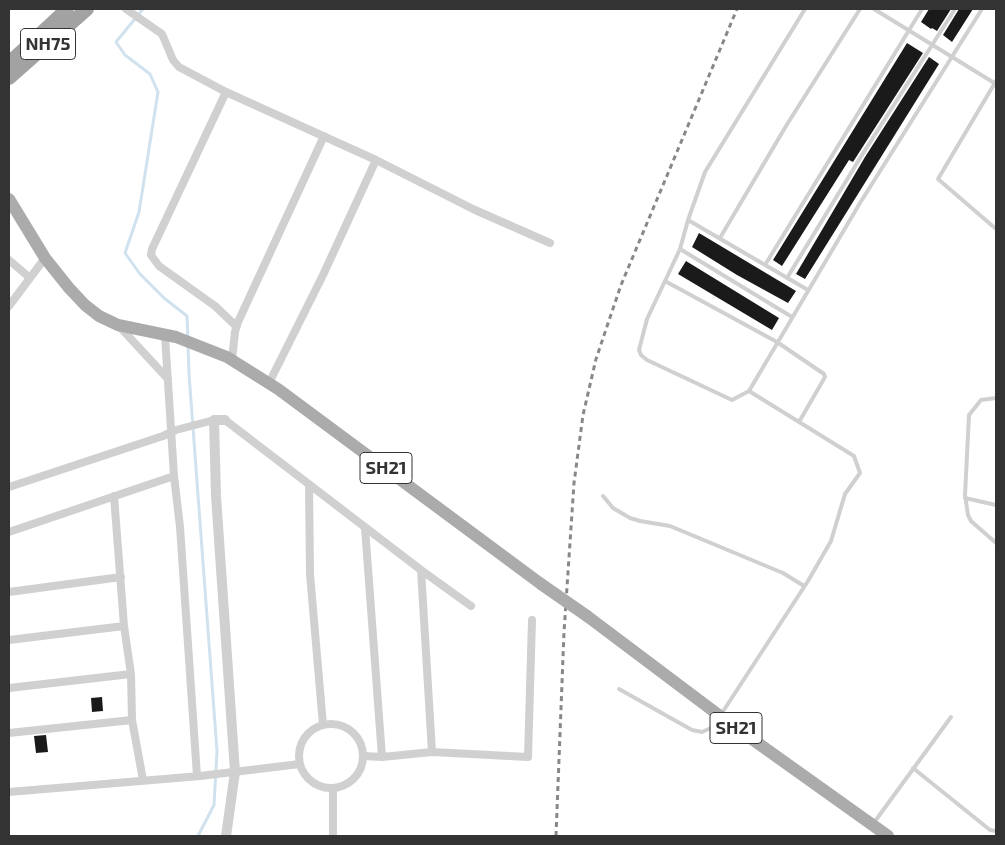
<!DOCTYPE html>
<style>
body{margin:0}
#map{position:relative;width:1005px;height:845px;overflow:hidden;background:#fff;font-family:"Exo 2",sans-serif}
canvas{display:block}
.frame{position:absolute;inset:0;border:10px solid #333;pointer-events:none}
</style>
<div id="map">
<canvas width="1005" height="845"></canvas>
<div class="frame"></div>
</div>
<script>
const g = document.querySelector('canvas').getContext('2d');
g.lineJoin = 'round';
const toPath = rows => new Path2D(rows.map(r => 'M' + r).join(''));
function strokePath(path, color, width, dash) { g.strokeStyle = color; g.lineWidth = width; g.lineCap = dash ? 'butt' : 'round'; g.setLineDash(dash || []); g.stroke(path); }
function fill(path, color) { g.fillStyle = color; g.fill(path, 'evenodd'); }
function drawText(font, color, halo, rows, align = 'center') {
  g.font = font + ' "Exo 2",sans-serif'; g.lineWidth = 5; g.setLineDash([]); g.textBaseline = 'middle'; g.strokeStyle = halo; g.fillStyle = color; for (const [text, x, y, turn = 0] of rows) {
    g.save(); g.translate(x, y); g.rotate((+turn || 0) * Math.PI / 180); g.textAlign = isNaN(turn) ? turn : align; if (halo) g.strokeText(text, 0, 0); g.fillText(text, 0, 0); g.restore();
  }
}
strokePath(toPath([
 [143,9,116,42,125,55,150,74,158,92,139,212,125,253,140,274,164,298,187,316,188,339],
 [188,345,189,374,217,751,214,805,198,836]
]), '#cfe2ee', 3);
fill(toPath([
 [929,9,951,9,937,31,932,28,931,29,921,22],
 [959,9,973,9,952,42,943,35],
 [907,43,923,53,853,162,849,160,782,266,773,260],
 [929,57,939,64,805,279,796,274,865,157],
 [699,233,796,291,788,303,737,275,692,247],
 [686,261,779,318,772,330,678,274],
 [102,697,103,711,92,712,91,698],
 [46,735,48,752,36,753,34,736]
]), '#1a1a1a');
strokePath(toPath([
 [805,9,705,172,688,220,808,290],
 [874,9,996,84],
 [996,81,938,179,996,229],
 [688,220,680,249,792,317],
 [720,238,786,126,860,9],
 [680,249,665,281,777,342,824,374,825,377,799,422],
 [765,265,922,9],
 [787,278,862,155,955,9],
 [665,281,647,319,639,350,641,355,647,360,732,400,749,391],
 [996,398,981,400,969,415,965,495,968,515,971,521,996,543],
 [603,496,613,508,630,518,640,521,670,526,783,573,804,586],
 [965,498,996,505],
 [619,689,692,730,702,732,711,728,720,716,808,581,831,541,845,494,860,473,854,456,749,391,860,203,982,9],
 [913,768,990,830,996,831],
 [873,824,951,717]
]), '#d0d0d0', 4);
strokePath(toPath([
 [126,9,162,34,173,60,179,67,226,92,376,160,475,210,550,243],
 [226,92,152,249,151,255,159,266,215,306,236,326],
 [9,260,30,278],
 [9,306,45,258],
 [118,325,168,379],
 [165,336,174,476,180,527,197,776],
 [232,360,235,332,238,322,324,136],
 [269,383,323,275,376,160],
 [225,420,421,570,432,752],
 [309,485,310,574,323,725],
 [9,487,163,436,176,430,214,420],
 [114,496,124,626,131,674,132,720,143,780],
 [365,528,382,757],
 [9,532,174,476],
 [421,570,471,606],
 [9,592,121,577],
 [9,640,124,626],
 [9,688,131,674],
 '299 756a32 32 0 1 1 64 0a32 32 0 1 1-64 0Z',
 [9,733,132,720],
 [363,756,382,757,432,752,528,757,532,620],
 [333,788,333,836],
 [9,792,200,776,300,764]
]), '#d0d0d0', 8);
strokePath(toPath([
 [225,420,214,420,216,496,235,772,226,836]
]), '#d0d0d0', 10);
strokePath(toPath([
 [9,199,45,258,69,288,85,305,99,316,118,325,176,337,227,357,278,389,541,584],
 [587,616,724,719,888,836]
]), '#ababab', 12);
strokePath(toPath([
 [9,63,67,9],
 [9,78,87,9]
]), '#a2a2a2', 14);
strokePath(toPath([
 [556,836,564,632,574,483,583,415,596,359,621,285,737,9]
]), '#888', 3, [5, 4]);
strokePath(toPath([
 [541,584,587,616]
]), '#ababab', 12);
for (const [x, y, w] of [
 [48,44,55],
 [386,468,52],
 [736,728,52]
]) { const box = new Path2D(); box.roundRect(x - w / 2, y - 15.5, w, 31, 4); g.fillStyle = '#fff'; g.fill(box); strokePath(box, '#333', 1); }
drawText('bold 18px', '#333', null, [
 ["NH75",48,44],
 ["SH21",386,468],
 ["SH21",736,728]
]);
</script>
